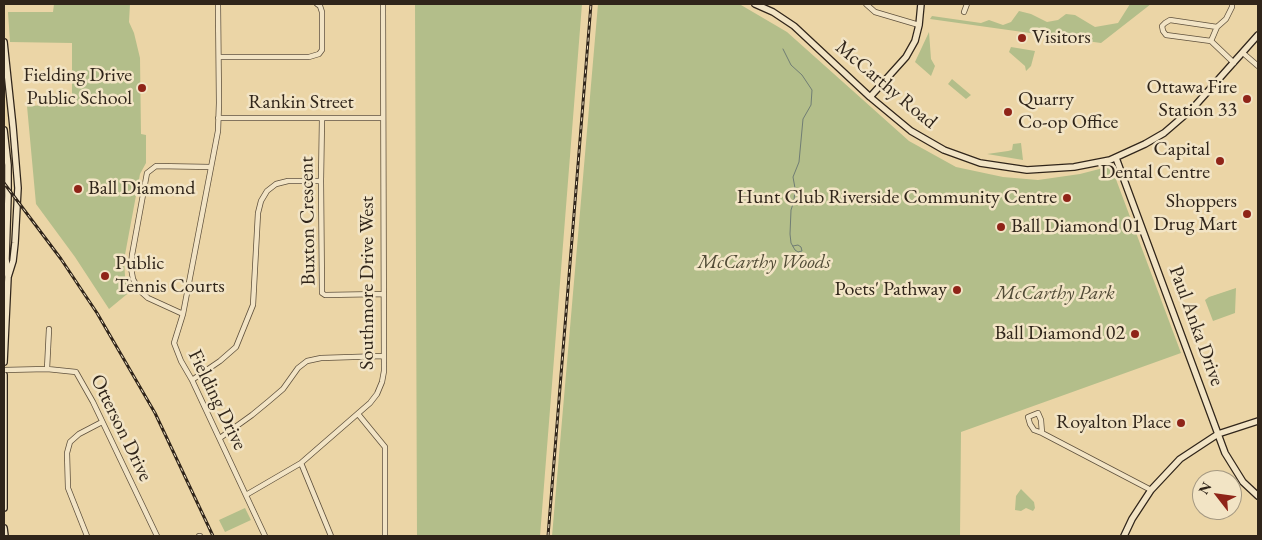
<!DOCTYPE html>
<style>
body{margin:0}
#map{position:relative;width:1262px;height:540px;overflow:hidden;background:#ebd5a6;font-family:"EB Garamond",serif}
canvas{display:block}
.frame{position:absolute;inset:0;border:5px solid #30251a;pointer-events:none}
.north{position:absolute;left:1192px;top:470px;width:50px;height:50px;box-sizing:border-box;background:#f2e4c5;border:1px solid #a49881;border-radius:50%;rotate:300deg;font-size:14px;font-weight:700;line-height:20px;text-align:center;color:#30251a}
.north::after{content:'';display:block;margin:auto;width:18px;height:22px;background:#8f2418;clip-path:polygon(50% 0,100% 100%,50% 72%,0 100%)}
</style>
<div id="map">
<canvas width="1262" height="540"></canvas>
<div class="frame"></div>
<div class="north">N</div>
</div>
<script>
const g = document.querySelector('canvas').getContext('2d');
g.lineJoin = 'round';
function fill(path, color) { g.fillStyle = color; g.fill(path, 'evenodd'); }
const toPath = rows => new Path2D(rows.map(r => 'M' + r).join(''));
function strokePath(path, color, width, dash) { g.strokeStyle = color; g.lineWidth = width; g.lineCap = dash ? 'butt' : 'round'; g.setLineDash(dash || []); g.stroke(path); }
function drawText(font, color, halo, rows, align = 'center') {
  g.font = font + ' "EB Garamond",serif'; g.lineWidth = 5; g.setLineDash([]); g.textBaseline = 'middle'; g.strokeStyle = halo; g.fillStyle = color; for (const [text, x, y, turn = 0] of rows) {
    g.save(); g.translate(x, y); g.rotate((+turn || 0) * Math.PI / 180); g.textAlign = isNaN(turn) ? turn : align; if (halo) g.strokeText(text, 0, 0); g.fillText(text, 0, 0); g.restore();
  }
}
fill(toPath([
 [54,4,130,4,129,22,134,33,140,58,141,134,146,135,146,163,140,174,124,260,125,276,132,290,109,309,75,257,36,204,27,106,72,104,72,43,10,42,8,12,53,12],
 [415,4,582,4,540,536,417,536],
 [598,4,741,5,787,32,909,141,956,167,1003,177,1038,180,1080,174,1111,166,1181,353,961,432,960,536,552,536],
 [1130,4,1151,4,1101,43,930,19,932,16,981,23,989,20,1003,25,1011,22,1019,11,1031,14,1047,22,1058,20,1066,14,1075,15,1095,27,1118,23],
 [929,32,931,59,935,66,931,76,915,62],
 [1011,47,1035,51,1031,66,1026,71,1025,66,1009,52],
 [952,79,971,95,966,99,948,84],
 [1021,143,1023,160,987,154,1008,151,1012,150,1013,144],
 [1236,288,1235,313,1213,321,1205,300,1209,297],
 [1021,489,1034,502,1035,508,1033,511,1026,508,1021,511,1015,510,1016,496],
 [245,508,251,520,225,532,219,520]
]), '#b3be8a');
strokePath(toPath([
 [783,49,791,65,802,75,812,90,811,105,803,119,799,162,793,177,795,188,794,201,791,210,790,234,791,243,795,250,798,252,802,251,801,247,798,245,793,246]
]), '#707d74', 1);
const street = toPath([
 [218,4,219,103,218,131,183,314,174,343,181,361,192,380,265,536],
 [866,4,875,12,919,25],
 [964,12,967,4],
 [1217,27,1170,20,1165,23,1162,26,1163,31,1166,35,1211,41,1234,63],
 [1211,41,1217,27,1226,19,1232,7,1232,4],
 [1243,53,1258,66],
 [219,57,309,57,319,54,322,50,322,12,320,6,317,4],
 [218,118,383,118],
 [322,118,321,181,322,293,325,295,383,294],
 [183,314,148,298,139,290,133,279,131,268,132,255,147,173,156,166,211,167],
 [47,369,49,329],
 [4,370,47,369,76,372,93,402,157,536],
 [192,380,220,361,236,347,253,305,258,213,261,201,267,191,276,184,288,181,321,181],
 [358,414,385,447,385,536],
 [1042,433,1034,430,1030,424,1028,417,1038,413,1041,420,1042,433,1151,490],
 [220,438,252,415,269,401,283,389,298,368,307,361,321,358,384,356],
 [301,463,331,536],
 [246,495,301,463,370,403,377,394,382,382,384,371,383,4],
 [87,536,68,488,67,453,70,442,79,434,102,422],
 [199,536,200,536]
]);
const secondary = toPath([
 [755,4,773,12,794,26,870,97,911,131,944,150,980,163,1027,170,1074,167,1110,160,1145,144,1164,133,1193,108,1258,35],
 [4,42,13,127,18,188,15,243,13,261,8,277],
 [870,97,906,57,915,41,919,25,921,4],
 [4,130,8,165,8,196,6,259,8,277,4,362],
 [1116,158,1225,453,1243,482,1258,496],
 [4,375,4,508],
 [4,528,5,536],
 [1124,536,1132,519,1151,490,1180,459,1218,434,1258,421]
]);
strokePath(street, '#5f513d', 6);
strokePath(secondary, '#30251a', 8);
strokePath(street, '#f2e4c5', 4.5);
strokePath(secondary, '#f2e4c5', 5.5);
const rail = toPath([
 [4,183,61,259,97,313,133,375,155,413,213,536],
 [548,536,591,4]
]);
strokePath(rail, '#30251a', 3);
strokePath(rail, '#f2e4c5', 1, [4]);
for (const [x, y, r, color] of [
 [1022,38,5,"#8f2418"],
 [142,88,5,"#8f2418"],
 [1247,99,5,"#8f2418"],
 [1008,112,5,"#8f2418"],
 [1220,161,5,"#8f2418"],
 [78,189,5,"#8f2418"],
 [1067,198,5,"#8f2418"],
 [1247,214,5,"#8f2418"],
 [1001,227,5,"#8f2418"],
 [105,276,5,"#8f2418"],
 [957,290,5,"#8f2418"],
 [1135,334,5,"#8f2418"],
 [1181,423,5,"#8f2418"]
]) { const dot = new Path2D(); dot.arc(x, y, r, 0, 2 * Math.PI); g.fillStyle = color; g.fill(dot); strokePath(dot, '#f2e4c5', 2); }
drawText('20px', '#30251a', '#f2e4c5', [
 ["Visitors",1032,38,"left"],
 ["Fielding Drive",132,76],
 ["Public School",132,99],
 ["Ottawa Fire",1237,88],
 ["Station 33",1237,111],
 ["Quarry",1018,100,"left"],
 ["Co-op Office",1018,123,"left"],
 ["Capital",1210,150],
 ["Dental Centre",1210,173],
 ["Ball Diamond",88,189,"left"],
 ["Hunt Club Riverside Community Centre",1057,198],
 ["Shoppers",1237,202],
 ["Drug Mart",1237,225],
 ["Ball Diamond 01",1011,227,"left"],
 ["Public",115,264,"left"],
 ["Tennis Courts",115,287,"left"],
 ["Poets' Pathway",947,290],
 ["Ball Diamond 02",1125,334],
 ["Royalton Place",1171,423]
], 'right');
drawText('20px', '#30251a', '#f2e4c5', [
 ["McCarthy Road",886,85,40],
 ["Rankin Street",301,103],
 ["Buxton Crescent",308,221,-91],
 ["Southmore Drive West",368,283,-90],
 ["Paul Anka Drive",1196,326,70],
 ["Fielding Drive",217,400,64],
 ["Otterson Drive",121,428,64]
]);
drawText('italic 20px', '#514b36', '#f2e4c5', [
 ["McCarthy Woods",764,263],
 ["McCarthy Park",1055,294]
]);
</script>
